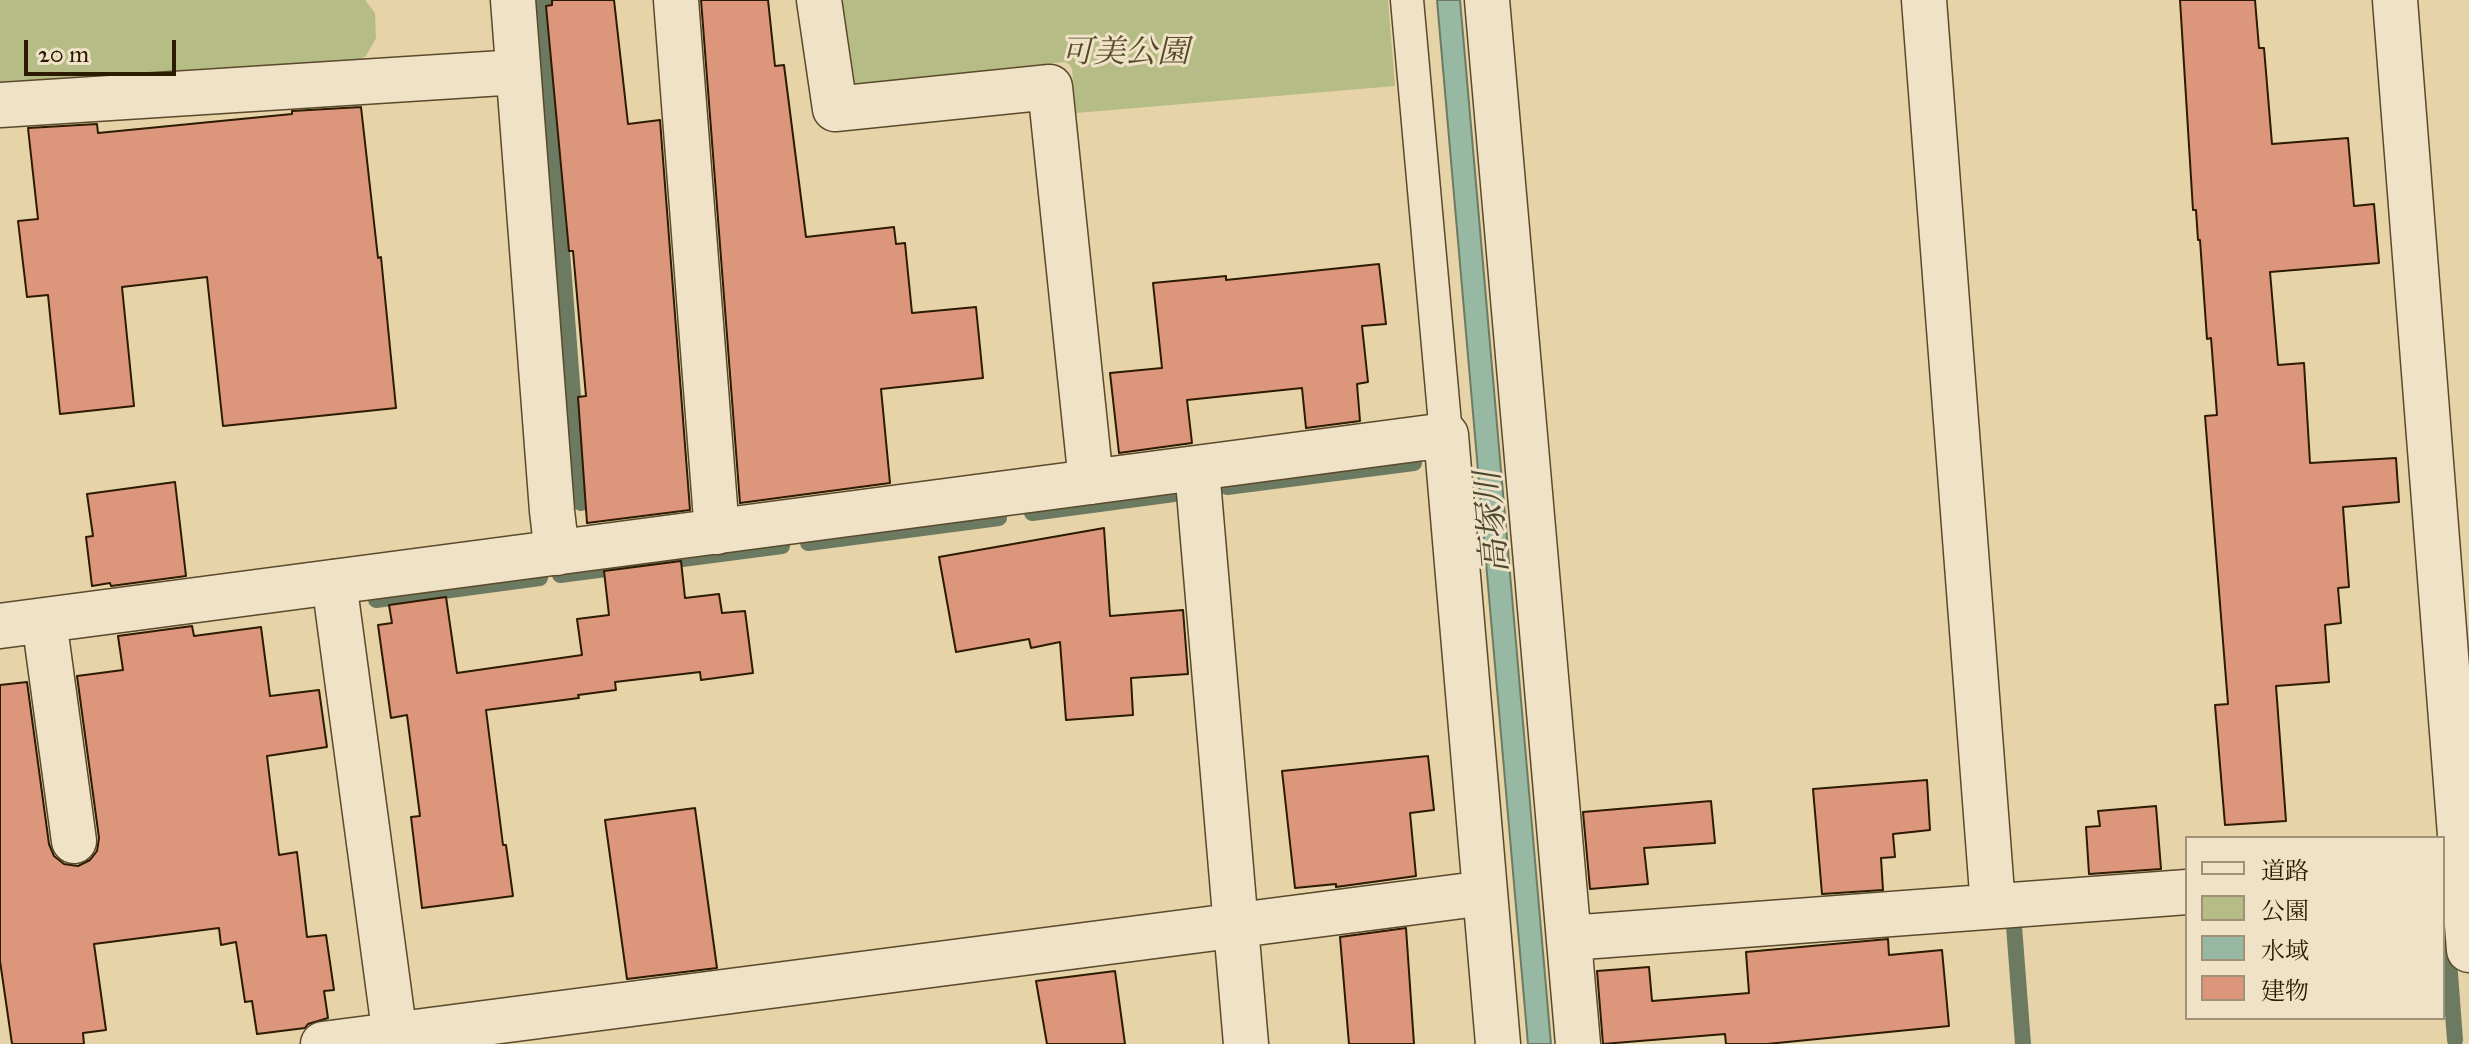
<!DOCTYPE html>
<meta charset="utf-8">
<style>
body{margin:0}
#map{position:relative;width:2469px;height:1044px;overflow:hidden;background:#e6d3a8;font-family:"IM FELL Great Primer","Noto Serif JP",serif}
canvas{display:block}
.legend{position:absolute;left:2185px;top:836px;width:260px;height:184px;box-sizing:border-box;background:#efe2c6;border:2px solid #a19277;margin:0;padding:10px 14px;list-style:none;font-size:24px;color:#2c1b01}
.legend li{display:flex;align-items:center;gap:16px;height:40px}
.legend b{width:40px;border:2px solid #a19277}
.scale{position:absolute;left:24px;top:40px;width:152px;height:36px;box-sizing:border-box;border:4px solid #2c1b01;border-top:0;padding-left:10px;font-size:24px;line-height:28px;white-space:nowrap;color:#2c1b01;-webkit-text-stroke:6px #efe2c6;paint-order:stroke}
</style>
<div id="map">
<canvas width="2469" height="1044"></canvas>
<ul class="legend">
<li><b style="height:10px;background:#efe2c6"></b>道路</li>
<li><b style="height:22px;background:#b6bc86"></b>公園</li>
<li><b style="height:22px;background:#97b9a3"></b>水域</li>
<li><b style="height:22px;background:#dc967c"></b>建物</li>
</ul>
<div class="scale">20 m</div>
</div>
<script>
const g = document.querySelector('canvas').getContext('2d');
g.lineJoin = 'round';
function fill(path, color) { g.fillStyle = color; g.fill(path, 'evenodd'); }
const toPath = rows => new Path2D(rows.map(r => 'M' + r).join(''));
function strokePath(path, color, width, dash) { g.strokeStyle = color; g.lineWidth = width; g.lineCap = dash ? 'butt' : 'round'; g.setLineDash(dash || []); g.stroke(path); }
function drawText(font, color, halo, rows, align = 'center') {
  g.font = font + ' "IM FELL Great Primer","Noto Serif JP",serif'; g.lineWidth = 6; g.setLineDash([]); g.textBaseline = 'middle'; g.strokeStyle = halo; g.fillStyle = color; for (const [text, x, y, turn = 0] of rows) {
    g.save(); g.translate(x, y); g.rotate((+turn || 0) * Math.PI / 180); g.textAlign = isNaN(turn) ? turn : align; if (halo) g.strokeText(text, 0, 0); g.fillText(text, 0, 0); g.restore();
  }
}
fill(toPath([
 [0,0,365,0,375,13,376,38,366,56,349,64,0,86],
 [842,0,1388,0,1395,86,1076,113,1072,69,1069,64,1064,62,855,84]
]), '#b6bc86');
const water = toPath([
 [1437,0,1460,0,1551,1044,1528,1044,1437,0]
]);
fill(water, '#97b9a3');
strokePath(water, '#6c7a62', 2);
strokePath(toPath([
 [543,0,581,503],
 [1227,487,1414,463],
 [1032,513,1174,494],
 [808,543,999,518],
 [560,575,782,546],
 [376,600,540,578],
 [2014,926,2023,1044],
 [2447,934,2455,1040]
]), '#6c7a62', 16);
const building = toPath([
 [552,0,614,0,628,124,660,120,690,510,587,523,578,397,586,396,573,251,569,251,546,6,552,5,552,0],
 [701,0,768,0,775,66,784,65,806,237,894,227,896,244,905,243,912,313,976,307,983,378,881,389,890,483,740,503,701,0],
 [2180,0,2255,0,2259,48,2264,48,2272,144,2348,138,2354,206,2374,204,2379,263,2270,272,2278,365,2304,363,2310,463,2396,458,2399,502,2343,507,2349,587,2338,588,2341,623,2325,625,2329,682,2276,686,2286,821,2225,825,2215,705,2228,704,2205,416,2217,415,2211,338,2207,339,2200,240,2198,240,2196,210,2193,210,2180,0],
 [361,107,378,258,381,257,396,408,223,426,207,277,122,287,134,406,60,414,48,295,27,297,18,221,38,219,28,128,97,124,98,133,292,114,292,111,361,107],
 [1379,264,1386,324,1362,326,1368,382,1357,384,1360,421,1306,428,1302,388,1187,400,1192,443,1119,453,1110,373,1162,368,1153,283,1226,276,1226,280,1379,264],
 [175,482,186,576,111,586,110,583,92,586,86,537,93,536,87,494,175,482],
 [1104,528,1110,616,1183,610,1188,674,1131,678,1133,715,1066,720,1060,642,1031,648,1029,639,956,652,939,557,1104,528],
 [681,561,685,598,719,594,722,613,745,611,753,673,701,680,700,672,615,682,616,690,578,695,579,698,486,710,503,845,506,845,513,896,422,908,411,817,420,816,407,715,391,718,378,625,392,623,389,605,446,597,457,673,582,655,577,619,609,615,604,571,681,561],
 [192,626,194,636,261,627,270,696,319,690,327,747,267,756,279,855,297,852,307,937,326,935,334,990,324,991,328,1018,308,1024,305,1028,257,1034,252,1001,245,1002,236,942,221,945,219,928,94,944,106,1030,83,1033,84,1044,12,1044,0,961,0,685,27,682,49,844,54,856,64,864,78,866,90,860,97,851,99,838,77,676,123,670,118,636,192,626],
 [1428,756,1434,810,1410,813,1416,876,1336,887,1336,884,1295,888,1282,771,1428,756],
 [1927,780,1930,830,1893,834,1895,857,1881,858,1883,890,1822,894,1813,789,1927,780],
 [1711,801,1715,843,1644,848,1648,884,1590,889,1583,812,1711,801],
 [2156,806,2161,869,2089,874,2086,827,2100,826,2098,811,2156,806],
 [695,808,717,968,627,979,605,820,695,808],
 [1406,928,1414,1044,1349,1044,1340,937,1406,928],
 [1888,939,1889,955,1942,950,1949,1026,1767,1044,1726,1044,1725,1034,1603,1044,1597,971,1649,967,1652,1001,1749,993,1746,952,1888,939],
 [1115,971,1125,1044,1047,1044,1036,981,1115,971]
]);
fill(building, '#dc967c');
strokePath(building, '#2c1b01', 2);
const pedestrian = toPath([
 [1407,0,1446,435]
]);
const minor = toPath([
 [513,0,552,511,557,553],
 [676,0,717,532],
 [819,0,835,109,1050,87,1091,482],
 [1487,0,1578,1044],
 [1924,0,1993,906],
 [2395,0,2469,950],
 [0,105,518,72],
 [1197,469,1246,1044],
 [44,620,74,841],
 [0,626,1446,435,1498,1044],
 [1569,938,2187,892],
 [323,1044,1485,893]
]);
const tertiary = toPath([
 [334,582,396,1044]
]);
strokePath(pedestrian, '#5a492b', 35);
strokePath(minor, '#5a492b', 47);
strokePath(tertiary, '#5a492b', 47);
strokePath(pedestrian, '#efe2c6', 32);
strokePath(minor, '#efe2c6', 44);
strokePath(tertiary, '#efe2c6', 44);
drawText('italic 32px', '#554b29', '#efe2c6', [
 ["可美公園",1125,54]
]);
drawText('italic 34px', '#4c4a32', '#efe2c6', [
 ["高塚川",1494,522,-95]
]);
</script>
